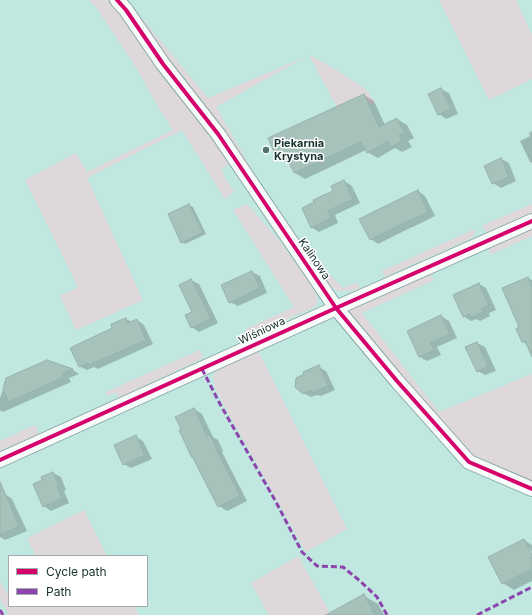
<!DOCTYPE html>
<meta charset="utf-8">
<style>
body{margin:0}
#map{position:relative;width:532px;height:615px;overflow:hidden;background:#c0e7e0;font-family:Inter,sans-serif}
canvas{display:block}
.legend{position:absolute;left:8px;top:555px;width:140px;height:52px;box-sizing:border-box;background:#fff;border:1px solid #a1adab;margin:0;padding:5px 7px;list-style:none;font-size:12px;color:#15322e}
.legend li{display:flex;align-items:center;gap:8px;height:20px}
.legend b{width:20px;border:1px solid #a1adab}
</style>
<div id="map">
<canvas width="532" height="615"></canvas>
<ul class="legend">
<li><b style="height:5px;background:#d6006c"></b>Cycle path</li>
<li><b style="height:5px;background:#8e44ad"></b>Path</li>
</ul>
</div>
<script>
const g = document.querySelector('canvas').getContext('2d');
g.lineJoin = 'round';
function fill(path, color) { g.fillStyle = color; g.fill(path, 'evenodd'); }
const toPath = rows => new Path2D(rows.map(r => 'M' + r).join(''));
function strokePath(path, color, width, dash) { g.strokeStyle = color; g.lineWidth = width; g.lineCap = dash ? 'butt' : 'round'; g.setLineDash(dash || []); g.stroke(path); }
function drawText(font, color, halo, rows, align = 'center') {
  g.font = font + ' Inter,sans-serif'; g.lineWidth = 3; g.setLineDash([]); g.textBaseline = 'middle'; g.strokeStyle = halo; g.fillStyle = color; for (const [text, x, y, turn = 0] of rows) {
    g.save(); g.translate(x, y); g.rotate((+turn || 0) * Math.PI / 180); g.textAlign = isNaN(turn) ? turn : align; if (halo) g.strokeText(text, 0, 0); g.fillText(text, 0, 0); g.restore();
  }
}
fill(toPath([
 [89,0,112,0,214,134,231,163,222,169,223,174,234,192,225,199,182,130,87,178,143,300,76,330,60,296,78,287,25,180,76,153,87,172,173,130,160,110,136,67,96,7],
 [122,0,127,0,208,98,310,55,333,68,361,86,369,93,375,102,369,105,364,94,337,107,309,55,216,107,251,168,244,165],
 [439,0,516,0,532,35,532,79,489,100],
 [247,204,278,239,312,286,317,297,317,305,308,310,261,331,256,328,248,333,246,329,294,307,233,210],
 [532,204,532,213,488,233,481,226],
 [281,218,305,250,343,288,357,282,360,288,351,291,338,291,328,286],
 [532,225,532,236,492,254,489,252,489,246],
 [475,229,474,237,385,277,382,271],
 [428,271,434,280,362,313,439,412,532,374,532,485,488,466,467,453,351,318,350,311,351,307],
 [200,350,203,358,119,398,116,393,108,396,106,392],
 [258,350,347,529,306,552,225,407,214,385,213,375,218,369],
 [35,425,39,434,0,451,0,441],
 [84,510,107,556,36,556,27,538],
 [298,556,319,593,331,615,269,615,251,583],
 [0,581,8,595,9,595,9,606,134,606,139,615,9,615,0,599]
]), '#ded8da');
fill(toPath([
 [441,89,449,93,458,114,446,119,439,114],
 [364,95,374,101,385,125,397,119,407,125,414,138,408,141,412,147,402,152,395,148,378,158,367,152,366,150,305,179,295,173,291,164,278,157],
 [532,131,532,163,530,162,520,141,530,136,529,133],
 [501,159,509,163,516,181,501,188,493,183],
 [344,181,352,186,360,203,335,215,338,223,319,232,311,227,335,191],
 [418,191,425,196,435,216,413,227,412,227,378,244,371,239],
 [189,205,193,207,206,234,185,244,182,242],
 [252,272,260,276,267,293,238,306,230,302],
 [527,278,532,280,532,345,530,346,523,342],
 [191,280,199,284,218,323,199,332,192,327,193,312],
 [479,284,486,288,496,310,489,313,490,316,480,321,476,319,471,321,463,316],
 [441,316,449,321,457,338,437,347,441,355,427,361,420,357,408,331],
 [126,319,132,322,137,320,144,325,153,344,98,369,94,367,87,370,79,366],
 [477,343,485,347,496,371,485,375,478,371],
 [47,361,73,370,79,374,69,378,71,382,3,412,0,410,0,398,7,379],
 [318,367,326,371,335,390,321,396,317,395,311,397,303,393],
 [194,409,202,414,213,437,218,440,223,451,222,452,247,501,227,511,219,506,182,430],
 [136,437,143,441,152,459,131,468,124,464],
 [53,473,61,477,66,490,64,491,69,503,51,511,44,506],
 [5,494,12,499,27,531,5,540,0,537,0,496],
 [524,540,532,545,532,553,530,548,527,548,532,557,532,581,514,590,503,583],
 [364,596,378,604,384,615,341,615]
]), '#0003');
const building = toPath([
 [441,88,451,109,438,115,428,94,441,88],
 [364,94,379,127,397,118,404,133,399,135,402,141,391,147,388,141,367,153,361,142,294,173,288,160,285,162,282,155,277,158,268,138,364,94],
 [501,158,509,177,492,184,484,166,501,158],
 [344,180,353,199,328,211,331,218,311,228,302,208,314,202,313,200,333,191,331,186,344,180],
 [418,190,428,212,404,223,370,240,359,219,418,190],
 [189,204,203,232,181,243,168,214,189,204],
 [252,271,260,288,229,303,221,285,252,271],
 [528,277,532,287,532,357,525,341,522,342,516,329,519,327,502,288,528,277],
 [191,279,211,319,191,328,185,315,192,312,179,285,191,279],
 [479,283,489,306,481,309,483,312,471,317,470,314,463,317,453,295,479,283],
 [441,315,450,334,430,343,434,350,419,357,407,331,441,315],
 [126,318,128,323,137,319,146,340,89,365,88,363,79,367,70,348,112,328,111,324,126,318],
 [477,342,488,366,477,372,465,347,477,342],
 [47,360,73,369,62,374,64,377,9,402,3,389,6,378,47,360],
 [319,365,328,386,312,393,311,390,303,394,295,387,296,378,304,374,303,372,319,365],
 [194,408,207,436,210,435,216,447,215,447,240,496,218,507,193,458,192,458,179,430,181,429,175,417,194,408],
 [136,435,145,455,123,465,114,445,136,435],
 [53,472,59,486,57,487,62,498,43,507,33,484,42,480,41,477,53,472],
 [0,482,19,526,0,535,0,482],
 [524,539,532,555,532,569,502,584,488,557,524,539],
 [364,594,375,615,326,615,364,594]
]);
fill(building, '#a6c2ba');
strokePath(building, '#96b2aa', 1);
const street = toPath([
 [117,0,126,10,163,64,218,134,336,308,397,381,469,462,532,489],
 [0,460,336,308,532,221]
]);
strokePath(street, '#89a8a3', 16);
strokePath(street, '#f6fbfa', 14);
strokePath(toPath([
 [202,369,220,404,276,502,302,552,317,566,343,567,360,581,377,597,387,615],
 [0,610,3,615],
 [477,615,532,587]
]), '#8e44ad', 3, [6, 3]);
strokePath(toPath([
 [117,0,126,10,163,64,218,134,336,308,397,381,469,462,532,489],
 [0,460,336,308,532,221]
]), '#d6006c', 4);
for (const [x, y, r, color] of [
 [266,150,4,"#51716c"]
]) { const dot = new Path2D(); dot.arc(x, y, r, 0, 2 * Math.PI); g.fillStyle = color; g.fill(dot); strokePath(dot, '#fff', 1.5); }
drawText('bold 11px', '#15322e', '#fff', [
 ["Piekarnia",274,144],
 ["Krystyna",274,157]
], 'left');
drawText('11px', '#15322e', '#fff', [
 ["Kalinowa",314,259,56],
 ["Wiśniowa",262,331,-25]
]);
</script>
